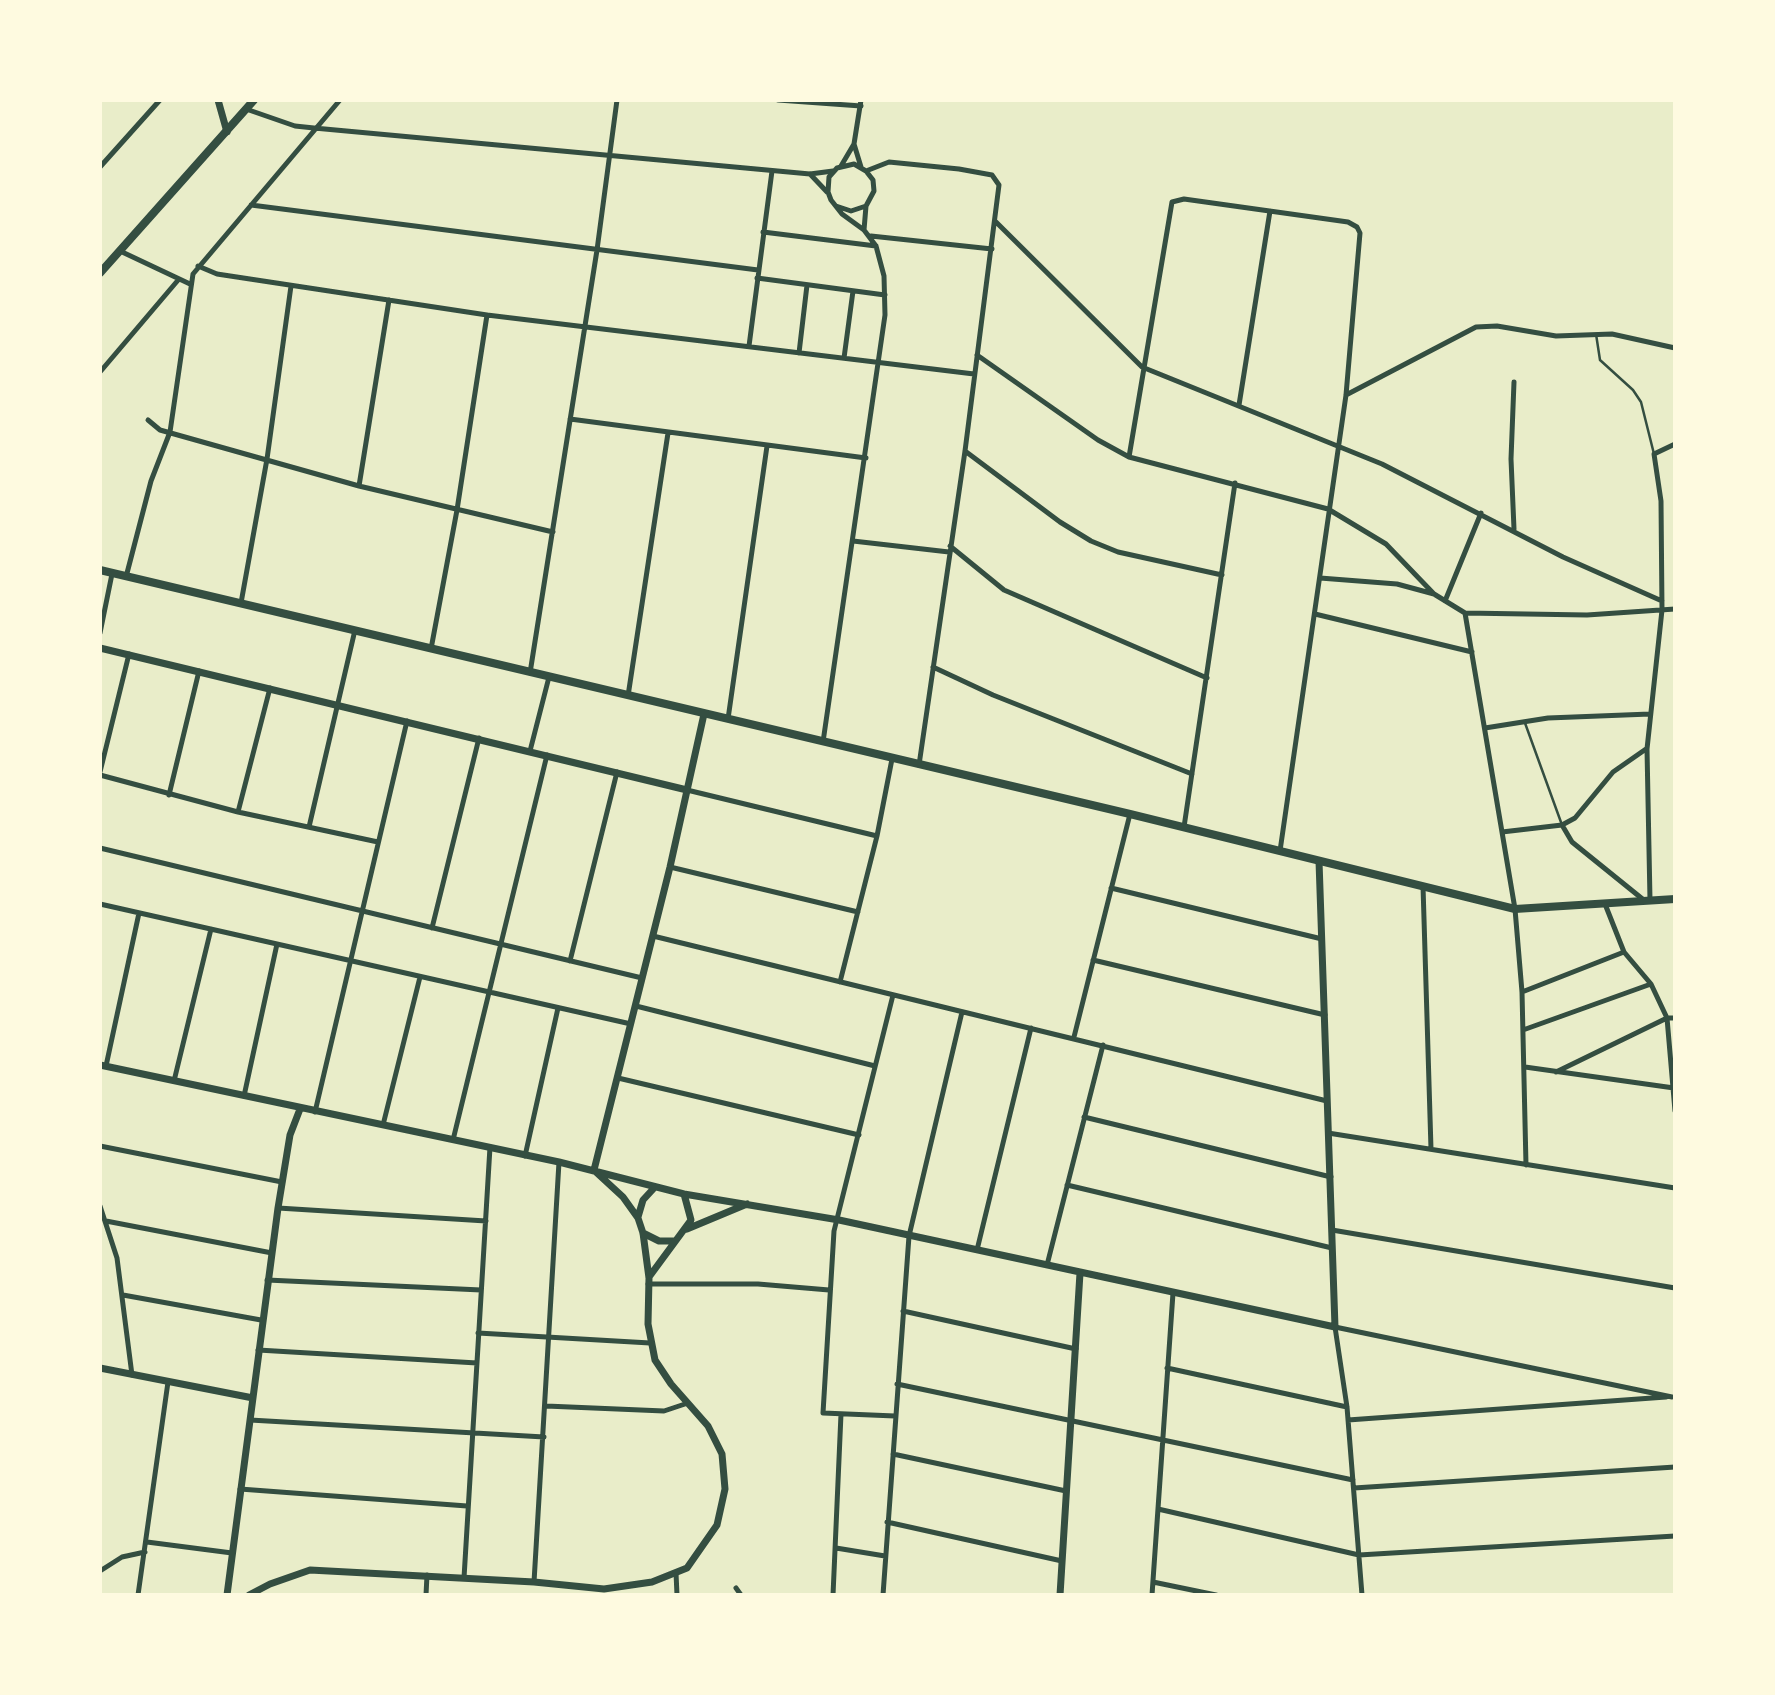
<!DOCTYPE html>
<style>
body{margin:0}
#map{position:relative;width:1775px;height:1695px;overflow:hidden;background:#e9edc9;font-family:"Noto Sans",sans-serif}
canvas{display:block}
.frame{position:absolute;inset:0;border:102px solid #fefae0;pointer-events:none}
</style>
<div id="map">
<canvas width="1775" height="1695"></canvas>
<div class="frame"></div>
</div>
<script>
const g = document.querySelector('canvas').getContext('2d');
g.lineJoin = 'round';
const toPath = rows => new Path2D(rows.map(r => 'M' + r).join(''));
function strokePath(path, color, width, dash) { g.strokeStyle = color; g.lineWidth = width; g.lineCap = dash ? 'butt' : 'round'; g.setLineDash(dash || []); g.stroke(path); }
strokePath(toPath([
 [1596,334,1600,360,1633,390,1641,402,1654,454],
 [1525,723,1562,825]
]), '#344e41', 2.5);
strokePath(toPath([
 [778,100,861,106],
 [246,109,295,126,314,128,810,174,833,171],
 [854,144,861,167],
 [841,166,854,144,861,100],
 [100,167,160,100],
 [866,171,889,162,959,169,992,175,999,185,965,451,919,765],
 [810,174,827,192],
 [251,205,758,270],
 [996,222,1142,367,1382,464,1563,557,1662,601],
 [864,230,866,206],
 [763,232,876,246],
 [871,236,992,249],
 [120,251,190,284],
 [198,266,217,274,487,315,974,374],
 [757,278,885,295],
 [749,346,772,171],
 [799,353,807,285],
 [977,355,1098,440,1129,457,1328,509,1386,544,1434,594],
 [844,358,853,291],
 [100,372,179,279],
 [1514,382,1511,459,1514,529],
 [1346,395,1476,327,1497,326,1556,336,1612,334,1675,348],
 [1239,405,1270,211],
 [570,419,866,458],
 [148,420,160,430,359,486,553,532],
 [965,451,1060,522,1091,541,1118,552,1222,575],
 [1129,457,1172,202,1184,199,1348,222,1357,227,1360,233,1346,395,1280,851],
 [359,486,389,300],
 [853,541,949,552],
 [950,546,1004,590,1207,678],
 [126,577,151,481,170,432,193,274,340,100],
 [1320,578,1397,584,1434,594,1465,613,1587,615,1675,609],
 [1445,601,1481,513],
 [241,603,267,459,291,286],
 [1465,613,1515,909,1522,992,1526,1165],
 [1315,614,1472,652],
 [100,633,112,574],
 [431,649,457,510,487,315],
 [933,667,993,695,1192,774],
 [530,673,597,250,617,100],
 [628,696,668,433],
 [728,719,767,446],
 [1485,728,1548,718,1650,714],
 [823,742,885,315,884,276,876,246,864,230,842,214,831,200,828,192,829,177,837,168,854,164,866,171,873,180,874,191,866,206,851,211,836,206],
 [530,751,549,677],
 [100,772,129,654],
 [100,775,238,812,378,842],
 [687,790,877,836],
 [169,795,199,671],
 [238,812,270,688],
 [1562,825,1572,842,1645,901],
 [309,827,355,630],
 [1184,827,1235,483],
 [1502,832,1562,825,1575,818,1613,772,1646,749],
 [100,848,642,978],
 [670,867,858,912],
 [1423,886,1431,1149],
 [1111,888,1322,939],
 [1650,900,1647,749,1662,610,1661,501,1654,454,1675,444],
 [100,904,631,1024],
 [1605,904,1624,952,1651,984,1667,1018,1675,1111],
 [432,928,479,738],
 [653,936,1327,1101],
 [1093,960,1325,1015],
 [570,961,617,772],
 [840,982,877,836,892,759],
 [1522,992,1624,952],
 [893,995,834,1231,823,1413,895,1416],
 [636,1006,875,1066],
 [1523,1030,1651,984],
 [1074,1037,1130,814],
 [106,1066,139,913],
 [1525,1067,1674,1088],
 [1556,1072,1667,1018,1675,1018],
 [618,1078,859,1135],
 [174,1081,211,929],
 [244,1096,277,944],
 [315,1112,407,721],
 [1084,1117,1331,1177],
 [383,1125,420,977],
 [1328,1133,1675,1188],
 [453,1140,547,755],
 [100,1146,282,1182],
 [525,1156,558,1008],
 [1067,1185,1332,1248],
 [100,1206,117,1258,132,1375],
 [278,1208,486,1221],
 [106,1221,272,1253],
 [1332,1230,1675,1288],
 [977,1250,1031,1028],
 [1047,1265,1103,1045],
 [267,1280,481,1290],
 [648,1284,758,1284,829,1290],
 [123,1295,261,1320],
 [903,1311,1076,1349],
 [478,1333,650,1343],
 [258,1350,477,1363],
 [1167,1368,1347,1407],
 [897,1384,1353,1480],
 [546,1406,664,1411,688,1403],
 [250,1420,544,1437],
 [1348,1420,1666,1397],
 [893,1454,1066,1491],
 [1354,1488,1675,1467],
 [240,1489,467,1506],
 [1158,1509,1359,1555,1675,1536],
 [887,1522,1062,1561],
 [147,1542,232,1553],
 [836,1548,885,1556],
 [100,1571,122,1557,145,1552],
 [676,1573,677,1595],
 [464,1578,490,1147],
 [534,1582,559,1162],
 [1153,1582,1216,1595],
 [736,1588,741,1595],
 [138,1595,168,1382],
 [426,1595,427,1575],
 [833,1595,841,1414],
 [883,1595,909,1236,962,1012],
 [1152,1595,1173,1293],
 [1362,1595,1347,1407,1335,1327,1672,1397]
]), '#344e41', 5);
strokePath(toPath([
 [218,100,227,132],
 [100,648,687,790],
 [100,1065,559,1162,684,1194,839,1220,1335,1327,1319,861],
 [594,1170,670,867,704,714],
 [638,1217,643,1200,655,1187],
 [687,1229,747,1204],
 [643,1233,659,1241,675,1241],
 [649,1277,691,1220,684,1194],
 [100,1368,253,1398],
 [227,1595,278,1208,290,1135,300,1109],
 [249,1595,270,1584,310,1570,534,1582,604,1589,652,1582,687,1568,717,1525,725,1489,722,1454,708,1426,671,1384,655,1360,648,1324,649,1278,643,1233,638,1218,623,1197,597,1173],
 [1060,1595,1080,1273]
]), '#344e41', 7);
strokePath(toPath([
 [100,273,254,100],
 [100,570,1130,814,1515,909,1675,899]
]), '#344e41', 8);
</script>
